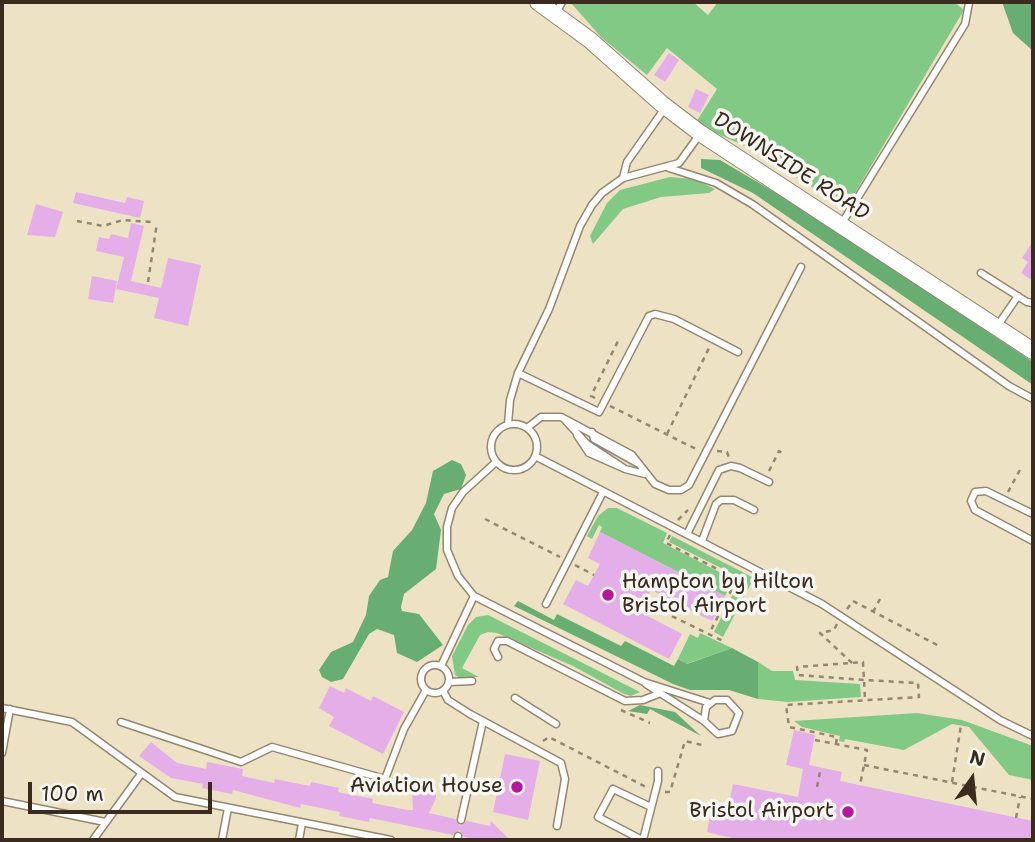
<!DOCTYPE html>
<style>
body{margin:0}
#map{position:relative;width:1035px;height:842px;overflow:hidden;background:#eee2c4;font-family:"Shantell Sans",sans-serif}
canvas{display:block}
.frame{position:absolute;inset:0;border:4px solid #3b2a1e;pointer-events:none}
.north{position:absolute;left:937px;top:744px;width:70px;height:70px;-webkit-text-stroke:5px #f6f6f2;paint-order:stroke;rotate:15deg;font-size:19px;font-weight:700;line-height:28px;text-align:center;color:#3b2a1e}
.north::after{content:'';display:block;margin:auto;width:24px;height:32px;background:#3b2a1e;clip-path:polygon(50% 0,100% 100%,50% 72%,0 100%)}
.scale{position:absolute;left:28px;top:782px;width:184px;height:32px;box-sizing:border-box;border:4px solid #3b2a1e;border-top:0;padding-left:9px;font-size:21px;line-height:24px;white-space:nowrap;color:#3b2a1e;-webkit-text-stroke:5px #f6f6f2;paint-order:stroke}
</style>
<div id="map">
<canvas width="1035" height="842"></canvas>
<div class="frame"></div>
<div class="north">N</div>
<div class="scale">100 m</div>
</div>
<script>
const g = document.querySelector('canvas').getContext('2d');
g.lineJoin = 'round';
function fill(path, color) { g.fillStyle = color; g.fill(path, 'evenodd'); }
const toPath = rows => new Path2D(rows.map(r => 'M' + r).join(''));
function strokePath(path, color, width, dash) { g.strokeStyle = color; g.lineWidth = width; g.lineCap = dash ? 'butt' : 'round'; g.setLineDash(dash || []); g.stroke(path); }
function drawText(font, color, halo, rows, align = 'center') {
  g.font = font + ' "Shantell Sans",sans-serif'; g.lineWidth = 7; g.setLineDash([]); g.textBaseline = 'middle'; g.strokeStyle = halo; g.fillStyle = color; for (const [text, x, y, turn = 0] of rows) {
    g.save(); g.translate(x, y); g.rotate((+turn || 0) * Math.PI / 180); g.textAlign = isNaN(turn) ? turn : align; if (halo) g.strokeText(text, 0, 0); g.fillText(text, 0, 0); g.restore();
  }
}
fill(toPath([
 [570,2,693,2,708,15,718,2,954,2,964,10,846,208,745,146,695,124,717,89,667,48,647,75,602,38],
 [670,177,694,179,715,189,709,193,661,197,623,209,593,244,590,236,607,203,620,190],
 [608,508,617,508,667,533,663,543,733,579,725,596,600,532,602,527,599,525,592,539,587,536,598,516],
 [672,536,754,578,723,637,714,632,741,578,669,542],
 [488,615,640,692,631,696,624,694,573,666,497,633,488,632,480,635,462,668,479,677,458,677,455,675,452,656,468,625,476,617],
 [700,633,732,648,686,664,678,659,690,634,698,638],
 [758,662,772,671,793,671,795,680,860,684,861,697,788,702,758,699],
 [917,713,962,720,1033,746,1033,780,1009,775,969,727,952,724,904,750,845,739,844,742,839,741,840,736,802,727,794,721]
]), '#81c985');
fill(toPath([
 [1002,2,1033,2,1033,51,1013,33],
 [701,159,720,160,815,216,1033,362,1033,385,753,193,701,168],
 [452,460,461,464,466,475,461,489,444,494,434,514,441,530,436,569,404,594,401,607,402,611,419,614,443,645,417,662,397,653,394,635,377,629,369,634,343,679,331,682,322,677,319,670,331,652,353,642,366,615,369,596,380,580,388,577,393,551,412,530,426,503,433,471],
 [518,601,554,620,557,614,621,646,625,641,674,666,678,659,687,664,732,648,758,662,758,699,729,690,690,690,673,684,514,606],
 [640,705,675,712,701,736,650,709,647,714,628,711]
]), '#68ad72');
fill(toPath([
 [669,53,679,60,665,82,654,75],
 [696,89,709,95,700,113,688,107],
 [76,192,125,203,127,197,144,201,140,218,73,203],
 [36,204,63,212,55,237,27,235],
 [131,223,144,226,131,281,161,288,168,258,201,265,188,326,154,318,159,298,116,289,124,257,96,251,99,237,109,239,111,234,128,238],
 [1033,241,1033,281,1021,273,1028,262,1022,258],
 [92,276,117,281,113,303,88,299],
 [600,532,725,596,712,621,651,590,640,612,682,634,669,659,563,604,576,580,588,586,600,564,588,558],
 [330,686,344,693,346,688,371,701,373,696,404,712,383,754,329,726,334,717,319,708],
 [794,730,815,735,809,765,842,772,840,781,1033,821,1033,840,740,840,707,832,712,805,728,808,733,784,798,797,803,769,786,765],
 [151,742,177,763,206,769,207,762,243,769,242,776,274,783,275,779,310,786,311,782,339,788,338,792,373,799,372,803,408,810,413,810,412,792,418,780,436,784,436,798,429,813,455,819,460,826,467,821,490,826,491,821,510,840,479,840,464,837,459,830,453,835,370,818,369,822,339,816,340,812,301,804,300,808,233,790,232,794,202,788,203,784,171,778,139,756],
 [505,754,540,761,528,820,493,812]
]), '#e4afe8');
const service = toPath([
 [556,13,562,2],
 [669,168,716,183,752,204,1009,386,1033,399],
 [623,178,627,162,665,108],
 [842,223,965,24,969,3],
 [981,273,1027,302,1033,303],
 [998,325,1018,296],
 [518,373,599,412,649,316,655,314,674,319,738,352],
 [565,420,587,444,625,469,645,474],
 [508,424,510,400,518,373,549,309,580,226,592,205,602,193,623,178,679,163,700,134],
 '491 447a23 23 0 1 1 46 0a23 23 0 1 1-46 0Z',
 [527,428,541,417,561,417,632,455,655,484,669,490,681,490,689,485,801,267],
 [592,432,594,439,637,463],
 [577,435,589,453,623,468],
 [535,456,822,604,1000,720,1033,736],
 [496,462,463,492,452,508,447,527,447,550,458,576,474,596,644,682,710,703],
 [1033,514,986,491,975,492,971,501,975,510,1033,541],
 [687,534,719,470,731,466,740,468,769,482],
 [702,541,716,504,721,500,734,500,754,510],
 [546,604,603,492],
 [498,657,494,649,498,641,507,641,625,701,643,700,658,694],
 '421 679a14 14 0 1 1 28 0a14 14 0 1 1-28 0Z',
 [441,666,474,596],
 [449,682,472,681],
 [646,684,704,721,718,734,732,731,739,713,727,700,715,700,706,707,704,721],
 [443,691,448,700,470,714,561,763,565,779,557,826],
 [515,698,556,724],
 [2,708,72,722,175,797,391,840],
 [121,722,241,762,272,747,385,779,404,729,426,690],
 [2,753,10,709],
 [2,801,105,822],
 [651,807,613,789,598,817,642,840,644,836,658,781,658,771],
 [461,820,483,721],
 [93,840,141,774],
 [222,840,228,808],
 [299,840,302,823],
 [457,840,458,836]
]);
const tertiary = toPath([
 [538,2,590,40,662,104,700,133,1033,351]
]);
strokePath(service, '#948671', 9);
strokePath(tertiary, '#948671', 18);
strokePath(toPath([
 [77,221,103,226,123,220,151,222],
 [148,282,157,223],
 [595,398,591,396,619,339],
 [610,406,698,450],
 [667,434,710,346],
 [717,451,727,452,729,458],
 [769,471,779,451,784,454],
 [1008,492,1022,466],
 [485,519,560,557],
 [678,520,688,510],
 [670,535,666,543,737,579,709,634],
 [575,565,594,575],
 [645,603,725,642],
 [847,609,853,601,941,647],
 [873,612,880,599],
 [837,624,834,630,820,633,852,663],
 [621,710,650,723],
 [815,740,867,750,860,785],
 [543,741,549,737,648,788],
 [836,744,837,737,789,727,786,705,919,697,918,683,864,680,798,675,797,667,863,662,864,680,865,700],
 [864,765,1033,799],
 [952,782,961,725],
 [817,787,820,772],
 [665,792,670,792,685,741,702,745],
 [1016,818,1020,797]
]), '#948671', 2.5, [5, 5]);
strokePath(service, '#fff', 6);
strokePath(tertiary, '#fff', 16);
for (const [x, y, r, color] of [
 [608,595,7,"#b5179e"],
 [517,787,7,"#b5179e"],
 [848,812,7,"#b5179e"]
]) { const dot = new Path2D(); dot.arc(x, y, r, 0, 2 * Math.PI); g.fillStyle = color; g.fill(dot); strokePath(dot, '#f6f6f2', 2.5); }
drawText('21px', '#3b2a1e', '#f6f6f2', [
 ["DOWNSIDE ROAD",791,167,33]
]);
drawText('21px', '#3b2a1e', '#f6f6f2', [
 ["Hampton by Hilton",622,583,"left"],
 ["Bristol Airport",622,607,"left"],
 ["Aviation House",503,787],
 ["Bristol Airport",834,812]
], 'right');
</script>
